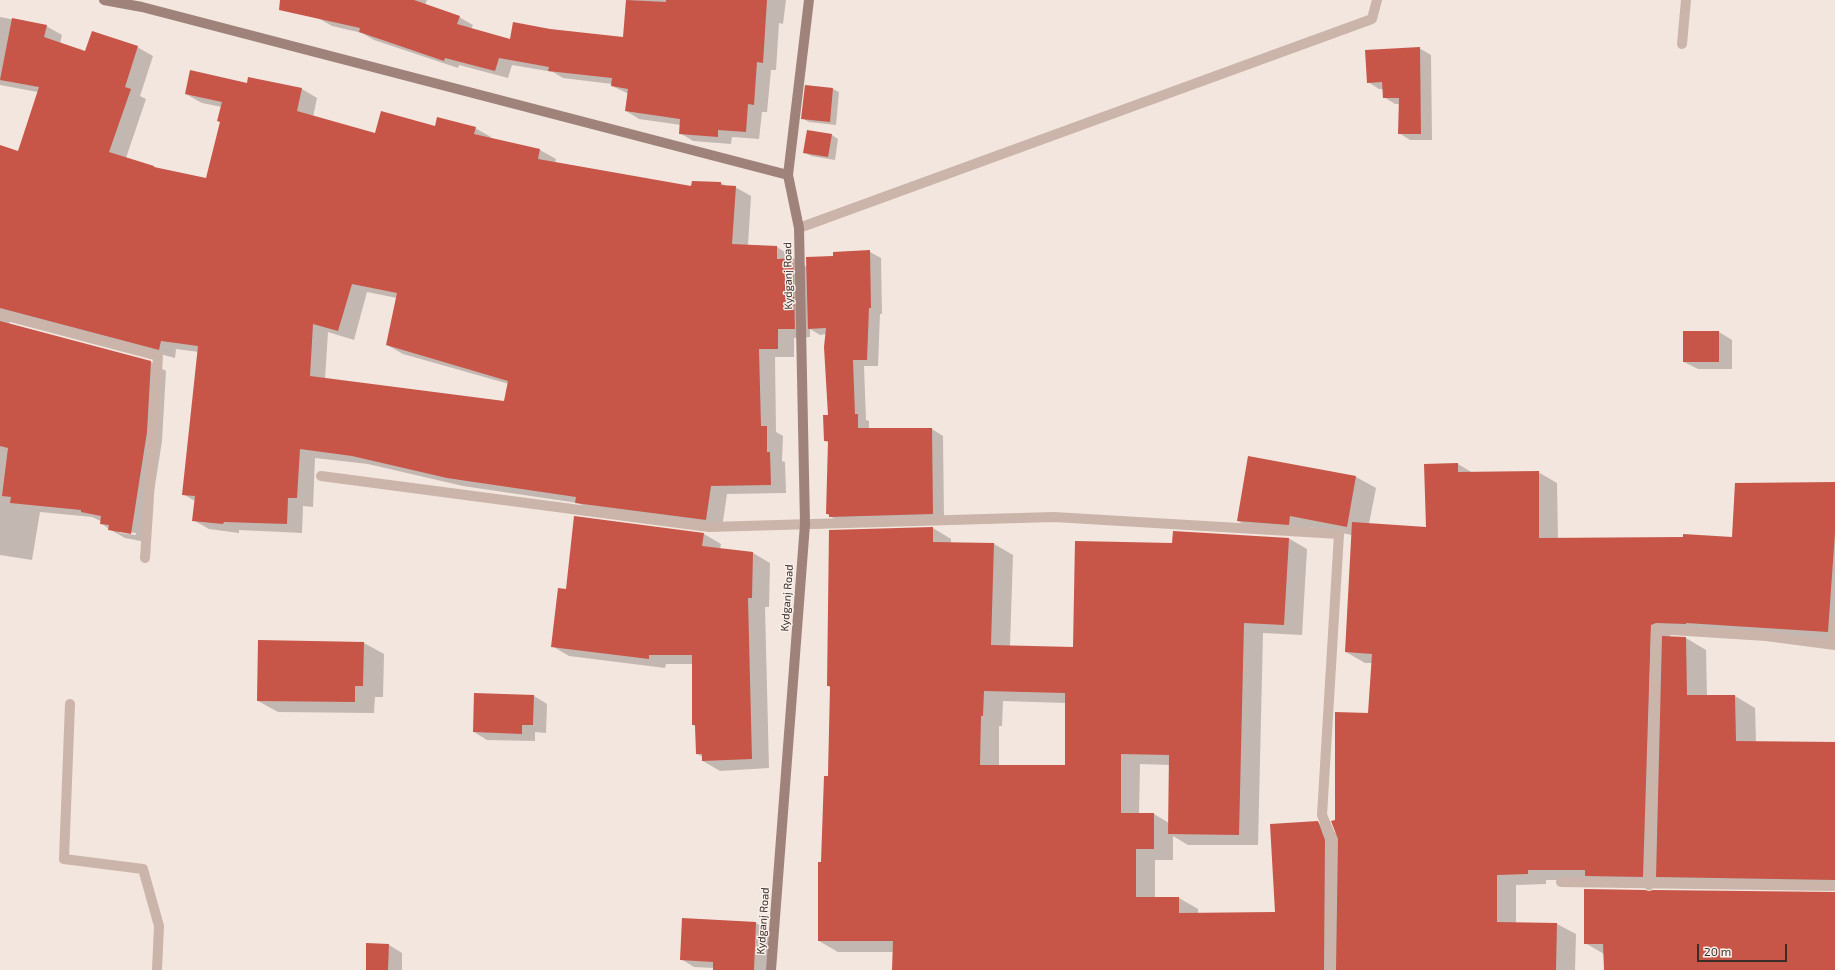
<!DOCTYPE html>
<style>
body{margin:0}
#map{position:relative;width:1835px;height:970px;overflow:hidden;background:#f3e6de;font-family:"Exo 2",sans-serif}
canvas{display:block}
.scale{position:absolute;left:1697px;top:944px;width:90px;height:18px;box-sizing:border-box;border:2px solid #392c29;border-top:0;padding-left:5px;font-size:12px;line-height:14px;white-space:nowrap;color:#392c29;-webkit-text-stroke:3px #faf1eb;paint-order:stroke}
</style>
<div id="map">
<canvas width="1835" height="970"></canvas>
<div class="scale">20 m</div>
</div>
<script>
const g = document.querySelector('canvas').getContext('2d');
g.lineJoin = 'round';
function fill(path, color) { g.fillStyle = color; g.fill(path, 'evenodd'); }
const toPath = rows => new Path2D(rows.map(r => 'M' + r).join(''));
function strokePath(path, color, width, dash) { g.strokeStyle = color; g.lineWidth = width; g.lineCap = dash ? 'butt' : 'round'; g.setLineDash(dash || []); g.stroke(path); }
function drawText(font, color, halo, rows, align = 'center') {
  g.font = font + ' "Exo 2",sans-serif'; g.lineWidth = 3; g.setLineDash([]); g.textBaseline = 'middle'; g.strokeStyle = halo; g.fillStyle = color; for (const [text, x, y, turn = 0] of rows) {
    g.save(); g.translate(x, y); g.rotate((+turn || 0) * Math.PI / 180); g.textAlign = isNaN(turn) ? turn : align; if (halo) g.strokeText(text, 0, 0); g.fillText(text, 0, 0); g.restore();
  }
}
fill(toPath([
 [322,0,427,0,425,5,459,17,473,25,471,29,511,40,549,30,624,38,627,0,786,0,783,24,779,23,776,70,771,70,767,112,762,112,759,139,732,137,731,144,693,141,680,133,681,125,639,119,626,111,629,94,612,86,612,84,563,78,553,72,512,65,508,78,459,65,458,68,374,40,362,33,332,26,318,18],
 [0,17,46,26,62,35,60,44,86,53,137,47,153,56,140,96,146,99,126,158,159,169,207,179,221,122,222,107,202,103,186,94,248,84,249,78,302,89,317,98,313,117,376,135,435,128,475,128,491,137,490,139,540,150,556,159,555,163,692,187,721,183,726,186,735,187,751,196,748,245,777,247,807,267,834,257,870,252,881,258,882,314,880,314,878,366,864,366,866,420,869,421,869,429,932,429,943,436,944,520,841,523,827,514,829,443,825,441,829,416,826,334,820,335,810,329,810,337,794,338,794,357,775,357,776,432,783,436,782,461,785,462,786,493,727,494,722,528,592,511,578,503,463,486,368,464,315,458,313,507,303,506,302,533,239,530,239,533,209,529,193,520,195,501,183,494,199,352,176,349,175,358,15,316,9,322,10,324,151,362,166,371,162,441,146,542,125,538,109,529,101,523,101,521,92,517,40,512,32,560,0,555,0,146,19,152,38,92,0,85],
 [367,292,397,298,387,345,403,354,509,384,505,403,325,379,328,332,354,340],
 [117,530,136,533,136,535,120,533],
 [1419,48,1431,55,1432,140,1410,140,1399,133,1400,104,1395,104,1384,97,1383,89,1379,89,1368,82],
 [833,89,839,92,836,125,809,122,802,118],
 [832,135,838,139,835,160,811,156,804,152],
 [1719,332,1732,340,1732,369,1698,369,1684,362],
 [1249,457,1356,477,1376,488,1369,524,1427,528,1425,465,1458,464,1473,473,1538,472,1557,483,1558,539,1733,538,1835,483,1835,642,1675,633,1668,637,1686,638,1706,650,1707,696,1735,696,1755,708,1756,742,1835,743,1835,890,1594,880,1546,880,1546,884,1516,885,1516,923,1557,924,1576,934,1575,970,893,970,894,952,838,952,819,941,822,863,828,777,831,688,828,686,933,528,951,539,951,543,994,544,1013,555,1010,646,1074,648,1173,544,1288,538,1307,549,1302,635,1263,633,1258,845,1188,845,1173,836,1173,860,1155,860,1155,898,1179,898,1198,909,1198,914,1276,913,1317,822,1338,834,1336,821,1369,714,1373,663,1365,663,1346,652,1352,535,1310,527,1309,535,1257,532,1238,521],
 [1003,701,1066,703,1066,766,999,766,999,726,1002,726],
 [1140,764,1170,765,1169,823,1154,814,1139,814],
 [704,534,721,544,720,549,753,553,770,563,769,607,765,607,769,768,720,771,703,761,703,757,697,754,695,726,693,725,693,664,666,664,665,668,569,656,552,646,566,590],
 [364,643,384,654,383,697,375,697,374,713,278,712,258,701],
 [534,696,547,704,546,733,535,732,535,741,487,740,474,732],
 [1649,893,1835,893,1835,970,1605,970,1604,954,1585,943],
 [756,923,769,931,767,970,714,970,714,968,694,967,681,959],
 [389,945,402,953,402,970,367,970]
]), '#0003');
fill(toPath([
 [280,0,414,0,460,16,457,24,510,39,513,22,550,29,623,37,626,0,666,2,666,0,767,0,763,63,757,62,754,105,748,104,746,132,718,130,718,137,679,134,680,119,625,111,628,89,611,86,612,78,548,71,549,67,499,58,495,71,445,58,444,61,359,32,360,28,279,10],
 [12,18,47,25,44,37,85,51,92,31,138,46,125,87,131,89,109,152,154,166,154,167,206,178,220,122,217,121,222,102,185,94,190,70,247,83,248,77,302,88,297,111,375,133,381,111,435,126,437,117,476,127,474,134,540,149,538,159,691,186,692,181,721,182,721,185,736,186,732,244,777,246,777,259,793,258,795,329,778,329,778,349,759,349,761,426,767,426,767,452,770,452,771,485,711,486,706,520,575,503,576,497,447,478,352,456,300,449,297,498,288,498,287,524,224,522,223,524,192,521,195,496,182,495,198,346,161,341,159,350,0,308,0,145,18,151,39,87,0,80],
 [352,284,397,293,386,345,508,381,504,401,310,376,313,324,338,331],
 [1420,47,1421,134,1398,134,1399,98,1383,98,1382,82,1367,83,1365,50],
 [805,85,833,88,830,122,801,119],
 [807,130,832,134,828,157,803,153],
 [870,250,871,308,869,308,867,360,853,360,855,414,858,414,858,428,932,428,933,514,829,517,829,514,826,514,828,441,824,441,823,415,828,415,824,347,826,328,808,329,806,257,833,256,833,252],
 [0,321,151,361,147,432,131,534,108,530,109,525,100,524,101,516,81,512,81,510,10,503,11,497,2,496,8,448,0,446],
 [1683,331,1719,331,1719,362,1683,362],
 [1248,456,1356,476,1347,527,1290,516,1289,525,1237,521],
 [1458,463,1458,472,1539,471,1539,538,1683,537,1683,534,1732,537,1735,483,1835,482,1835,533,1828,632,1686,623,1686,624,1656,623,1651,625,1643,877,1585,876,1585,870,1528,870,1528,874,1497,875,1497,922,1557,923,1556,970,1336,970,1338,839,1331,821,1335,820,1335,712,1368,713,1372,654,1345,652,1352,522,1426,527,1424,464],
 [574,516,704,533,702,546,753,552,752,598,748,598,752,759,702,761,702,754,696,754,695,725,692,725,692,655,649,655,649,659,551,647,558,588,566,589],
 [933,527,933,542,994,543,991,645,1073,647,1075,541,1172,543,1173,531,1289,538,1284,625,1244,623,1239,835,1168,834,1169,755,1121,754,1121,813,1154,813,1154,849,1136,849,1136,897,1179,897,1179,913,1275,912,1270,824,1318,821,1325,840,1324,970,892,970,893,941,818,941,818,862,821,862,824,776,828,776,830,686,827,686,829,530],
 [984,691,1065,693,1065,765,980,765,981,716,983,716],
 [1662,636,1686,637,1687,695,1735,695,1736,741,1835,742,1835,880,1656,877],
 [258,640,364,642,363,686,355,686,355,702,257,701],
 [474,693,534,695,533,725,522,725,522,734,473,732],
 [1584,889,1645,890,1649,891,1653,890,1835,892,1835,970,1604,970,1603,944,1584,944],
 [682,918,756,922,754,970,713,970,713,962,680,960],
 [366,943,389,944,388,970,366,970]
]), '#c75548');
strokePath(toPath([
 [1682,44,1686,0],
 [799,228,1372,19,1377,0],
 [0,314,158,356,145,558],
 [321,476,709,527,1054,517,1339,534,1322,815,1332,839,1330,970],
 [1833,644,1835,622],
 [70,704,64,859,143,869,159,926,157,970],
 [1561,882,1835,886],
 [1649,885,1656,629,1766,636,1835,645]
]), '#cbb4a9', 10);
strokePath(toPath([
 [104,0,142,7,788,175],
 [771,970,805,524,799,228,788,175,809,0]
]), '#9f837b', 10);
drawText('11px', '#392c29', '#faf1eb', [
 ["Kydganj Road",788,276,-91],
 ["Kydganj Road",787,598,-86],
 ["Kydganj Road",763,921,-86]
]);
</script>
